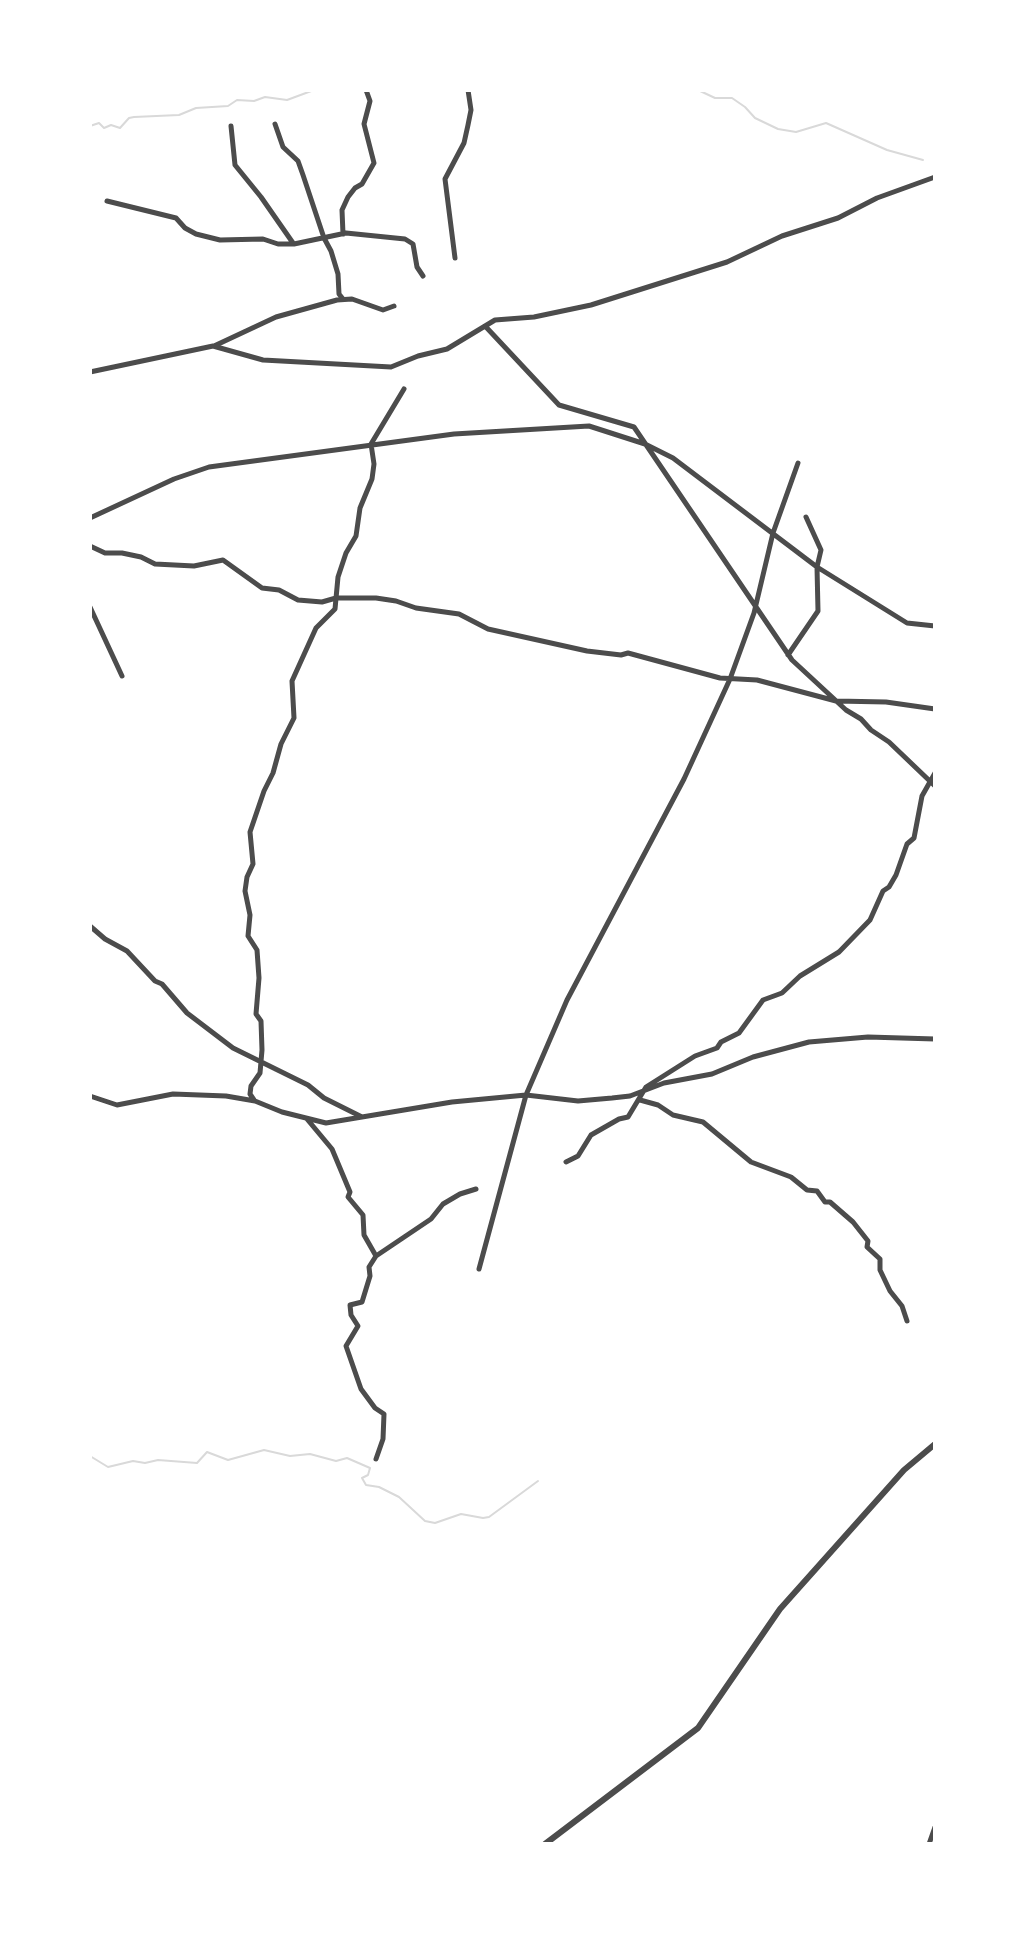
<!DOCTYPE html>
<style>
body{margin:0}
#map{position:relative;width:1025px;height:1934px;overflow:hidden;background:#fff;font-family:Lato,sans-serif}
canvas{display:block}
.frame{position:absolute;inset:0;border:92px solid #fff;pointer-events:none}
</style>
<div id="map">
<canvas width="1025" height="1934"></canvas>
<div class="frame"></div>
</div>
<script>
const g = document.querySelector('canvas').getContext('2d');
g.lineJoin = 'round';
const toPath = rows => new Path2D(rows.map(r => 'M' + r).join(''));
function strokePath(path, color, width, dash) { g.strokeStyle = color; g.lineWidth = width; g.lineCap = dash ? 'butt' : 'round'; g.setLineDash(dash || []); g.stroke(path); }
strokePath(toPath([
 [698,90,715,98,732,98,745,107,755,118,778,129,796,132,826,123,887,150,923,160],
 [90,126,99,123,104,128,111,125,120,128,129,118,134,117,179,115,196,108,228,106,237,100,254,101,265,97,287,100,314,90],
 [90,1456,108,1467,133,1461,145,1463,158,1460,197,1463,207,1452,228,1460,264,1450,290,1456,310,1454,336,1461,347,1458,370,1468,368,1475,362,1478,366,1485,379,1487,399,1497,425,1521,435,1523,461,1514,483,1518,489,1517,538,1481]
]), '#d9d9d9', 2);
strokePath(toPath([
 [275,124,283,147,298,161,303,175,324,238,331,251,338,274,339,294,343,299],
 [231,126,235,165,261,197,293,243],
 [107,201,176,218,185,228,196,234,220,240,263,239,278,244,294,244,346,233,405,239,413,244,417,267,423,276],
 [343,234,342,210,348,197,355,188,362,184,374,163,364,124,370,101,366,90],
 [455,258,445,179,464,143,468,125,471,110,468,90],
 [486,327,559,405,634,427,792,660,846,710,861,719,871,730,889,742,935,786],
 [214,346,276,317,337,300,352,299,383,310,394,306],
 [90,372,213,346,263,360,391,367,418,356,447,349,495,320,534,317,591,305,727,262,782,236,838,218,877,198,935,177],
 [90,518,174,479,209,467,454,434,589,426,645,444,673,458,817,567,907,623,935,626],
 [90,546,105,553,122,553,141,557,155,564,194,566,223,560,262,588,279,590,298,600,322,602,336,598,376,598,396,601,416,608,459,614,488,629,587,651,621,655,628,653,720,678,757,680,836,701,886,702,935,709],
 [90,607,122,676],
 [788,655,818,611,817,567,821,550,806,517],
 [90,926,105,939,127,951,155,981,162,984,187,1013,233,1048,308,1085,324,1098,362,1117],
 [90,1096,117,1105,173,1094,226,1096,255,1101,282,1112,326,1123,452,1102,526,1095,578,1101,612,1098,630,1096,664,1083,712,1074,753,1057,809,1042,868,1037,935,1039],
 [254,1100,250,1094,251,1086,260,1073,262,1050,261,1021,256,1014,259,978,257,950,248,936,250,915,245,891,247,877,253,864,250,832,264,791,273,773,281,744,294,718,292,681,316,628,335,609,338,577,346,553,356,536,360,508,372,479,374,464,371,444,404,389],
 [640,1100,658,1105,673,1115,703,1122,751,1162,791,1177,807,1190,817,1191,825,1202,830,1202,853,1222,868,1241,867,1247,880,1259,880,1270,890,1291,902,1306,907,1321],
 [307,1119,332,1149,350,1192,348,1197,363,1215,364,1235,376,1256,369,1267,370,1276,362,1302,350,1305,351,1315,358,1326,346,1346,361,1389,375,1408,384,1414,383,1439,376,1459],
 [566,1162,578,1156,591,1135,619,1119,628,1117,646,1087,695,1056,717,1048,721,1042,739,1033,763,1000,782,993,800,976,839,952,870,920,883,891,889,887,896,875,907,844,914,838,922,796,935,773],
 [376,1256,431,1219,443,1204,460,1194,476,1189],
 [479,1269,526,1095,567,1000,684,779,730,679,754,613,773,533,798,463],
 [929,1844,935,1827]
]), '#4c4c4c', 5);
strokePath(toPath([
 [545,1844,698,1728,780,1609,904,1470,935,1444]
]), '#4c4c4c', 6);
</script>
